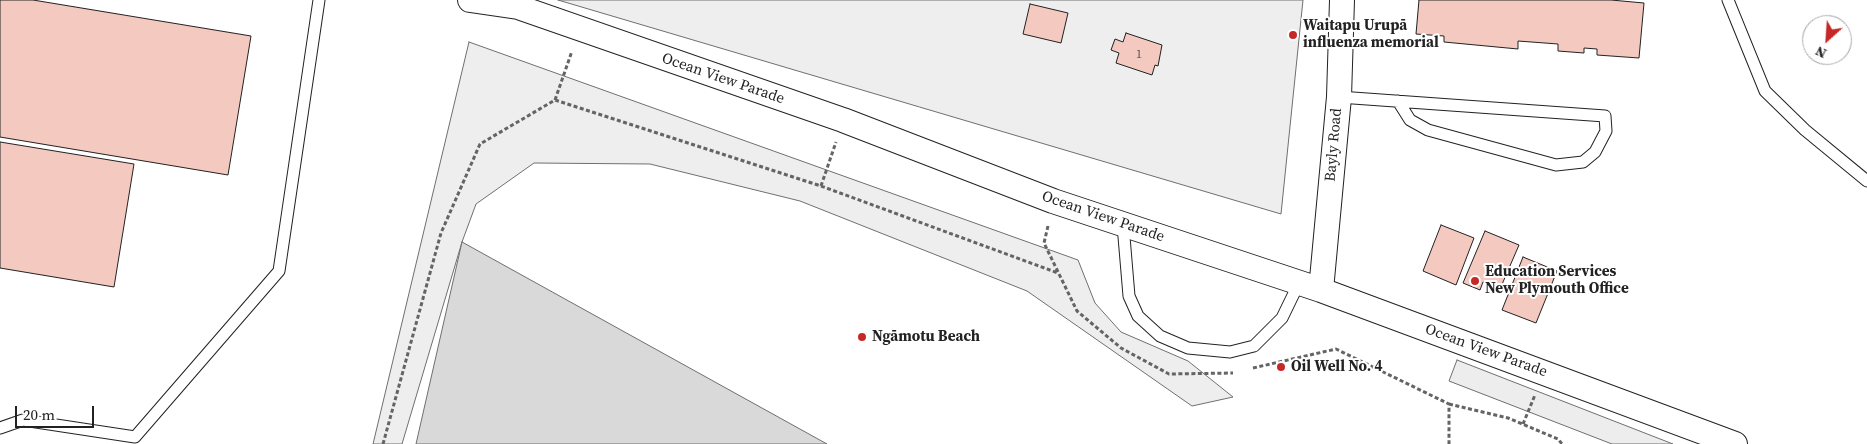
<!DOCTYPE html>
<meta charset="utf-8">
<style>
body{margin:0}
#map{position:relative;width:1867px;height:444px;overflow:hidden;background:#fff;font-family:"Source Serif 4",serif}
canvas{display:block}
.north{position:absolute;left:1802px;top:15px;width:50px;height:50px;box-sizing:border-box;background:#fff;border:1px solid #a7a7a7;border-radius:50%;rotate:206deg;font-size:14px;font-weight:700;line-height:20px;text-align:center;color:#222}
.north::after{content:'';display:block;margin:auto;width:18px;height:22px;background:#c62828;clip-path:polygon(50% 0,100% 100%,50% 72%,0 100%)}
.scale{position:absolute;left:15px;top:406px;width:79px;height:22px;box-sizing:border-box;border:2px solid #222;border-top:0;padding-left:6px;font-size:15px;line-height:18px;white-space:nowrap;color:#222;-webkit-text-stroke:4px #fff;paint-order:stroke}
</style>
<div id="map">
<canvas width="1867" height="444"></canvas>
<div class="north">N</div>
<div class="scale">20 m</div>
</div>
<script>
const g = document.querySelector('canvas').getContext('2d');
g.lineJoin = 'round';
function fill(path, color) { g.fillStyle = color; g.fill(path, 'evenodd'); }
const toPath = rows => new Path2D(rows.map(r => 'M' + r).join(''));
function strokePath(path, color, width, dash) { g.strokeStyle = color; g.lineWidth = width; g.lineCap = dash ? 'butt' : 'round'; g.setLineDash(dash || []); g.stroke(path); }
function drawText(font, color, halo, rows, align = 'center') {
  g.font = font + ' "Source Serif 4",serif'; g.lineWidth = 4; g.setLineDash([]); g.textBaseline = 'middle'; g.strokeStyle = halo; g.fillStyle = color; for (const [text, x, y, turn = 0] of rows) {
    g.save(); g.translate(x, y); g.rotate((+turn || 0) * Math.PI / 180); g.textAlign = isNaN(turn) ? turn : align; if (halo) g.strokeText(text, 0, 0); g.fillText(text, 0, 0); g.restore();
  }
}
const green = toPath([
 [558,0,1303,0,1281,214,558,0],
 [469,42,1078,260,1095,303,1121,332,1188,361,1233,397,1192,406,1027,291,800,201,650,164,534,163,476,204,462,242,402,444,373,444,469,42]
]);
fill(green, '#eee');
strokePath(green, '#6f6f6f', 1);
const parking = toPath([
 [1457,360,1673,444,1612,444,1449,381,1457,360]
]);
fill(parking, '#ededed');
strokePath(parking, '#6f6f6f', 1);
const water = toPath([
 [462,242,827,444,416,444,462,242]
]);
fill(water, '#d9d9d9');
strokePath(water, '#6f6f6f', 1);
const building = toPath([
 [0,0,33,0,251,36,228,175,0,137,0,0],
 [1419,0,1611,0,1644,3,1639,58,1597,55,1597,49,1584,48,1584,53,1558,51,1558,44,1518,41,1518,49,1444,42,1444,36,1416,34,1419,0],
 [1030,4,1068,13,1061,43,1023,34,1030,4],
 [1126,33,1162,45,1158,66,1155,65,1152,75,1116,63,1119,53,1111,50,1115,39,1123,42,1126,33],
 [0,142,134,164,114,287,0,268,0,142],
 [1441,225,1474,238,1456,285,1423,271,1441,225],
 [1485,231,1519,245,1500,289,1483,282,1480,290,1463,283,1485,231],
 [1523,257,1557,271,1536,323,1502,310,1523,257]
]);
fill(building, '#f3c9c0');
strokePath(building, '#222', 1);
const lane = toPath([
 [1728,0,1765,91,1805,130,1867,181],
 [1339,97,1605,116,1606,131,1595,152,1583,162,1556,165,1428,130,1410,120,1398,101],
 [1123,225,1129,296,1138,316,1160,336,1188,348,1230,352,1254,346,1282,318,1299,283],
 [0,428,23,420,135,437,279,271,319,0]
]);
const street = toPath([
 [470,0,518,7,843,120,1053,201,1321,290,1735,444],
 [1321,290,1339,97,1342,0]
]);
strokePath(lane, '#222', 13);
strokePath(street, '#222', 26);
strokePath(toPath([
 [555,100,572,51],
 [821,186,836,142],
 [1048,226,1044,243,1077,311,1121,348,1169,374,1233,373],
 [1253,368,1336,349,1449,404,1449,444],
 [1449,404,1508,418,1558,439,1562,444],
 [1523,424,1535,395],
 [383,444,441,233,480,144,555,100,821,186,1058,273]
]), '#646464', 3, [4, 2.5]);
strokePath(lane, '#fff', 11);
strokePath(street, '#fff', 24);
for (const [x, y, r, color] of [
 [1293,35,5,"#c62828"],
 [1475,281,5,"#c62828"],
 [862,337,5,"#c62828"],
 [1281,367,5,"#c62828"]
]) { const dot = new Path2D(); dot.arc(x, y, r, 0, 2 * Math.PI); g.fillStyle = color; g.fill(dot); strokePath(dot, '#fff', 2); }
drawText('12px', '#564c4a', null, [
 ["1",1139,55]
]);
drawText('bold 15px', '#222', '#fff', [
 ["Waitapu Urupā",1303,26],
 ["influenza memorial",1303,43],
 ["Education Services",1485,272],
 ["New Plymouth Office",1485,289],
 ["Ngāmotu Beach",872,337],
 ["Oil Well No. 4",1291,367]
], 'left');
drawText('15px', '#222', '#fff', [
 ["Ocean View Parade",723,79,19],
 ["Bayly Road",1334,145,-85],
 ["Ocean View Parade",1103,217,19],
 ["Ocean View Parade",1486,351,20]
]);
</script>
